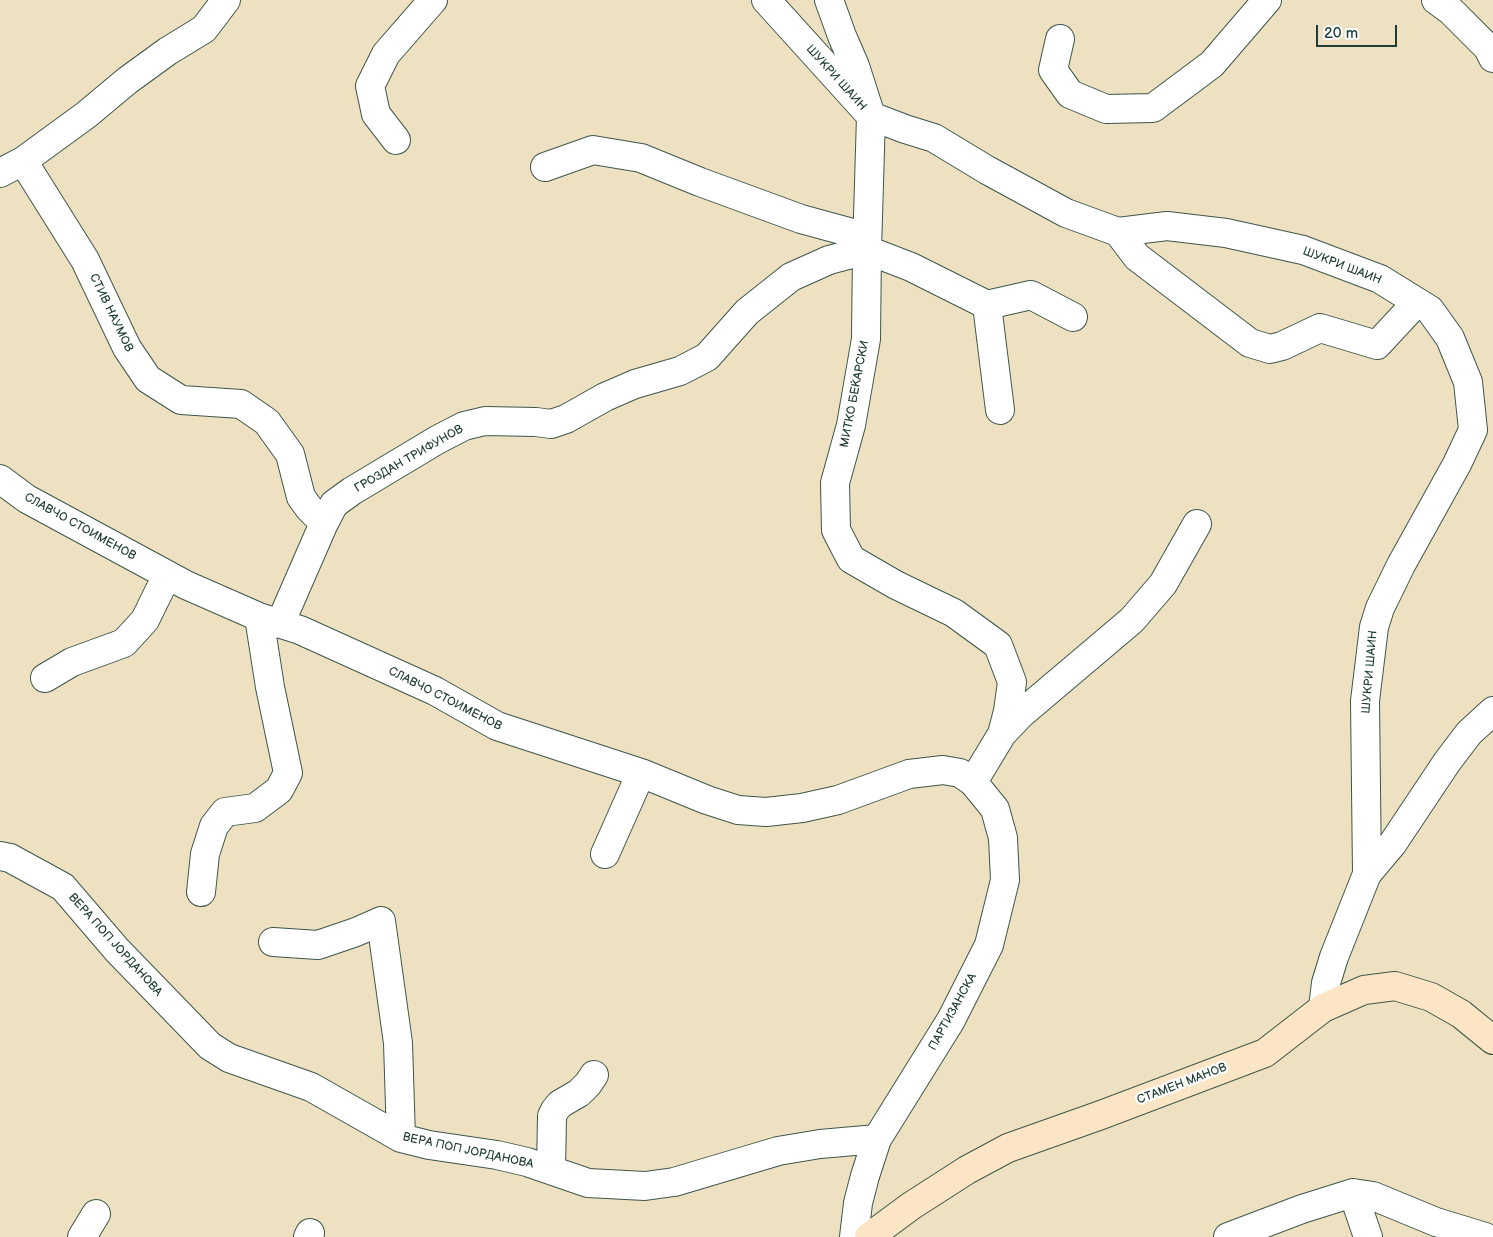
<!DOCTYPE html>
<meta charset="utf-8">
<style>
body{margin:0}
#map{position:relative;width:1493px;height:1237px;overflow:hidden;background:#eee1c2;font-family:"Balsamiq Sans",sans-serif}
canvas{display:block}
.scale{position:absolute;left:1316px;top:25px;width:81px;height:22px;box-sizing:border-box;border:2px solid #1f3d34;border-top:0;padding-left:6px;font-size:15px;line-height:18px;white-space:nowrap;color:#1f3d34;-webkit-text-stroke:4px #fff;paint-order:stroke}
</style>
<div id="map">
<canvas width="1493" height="1237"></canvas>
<div class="scale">20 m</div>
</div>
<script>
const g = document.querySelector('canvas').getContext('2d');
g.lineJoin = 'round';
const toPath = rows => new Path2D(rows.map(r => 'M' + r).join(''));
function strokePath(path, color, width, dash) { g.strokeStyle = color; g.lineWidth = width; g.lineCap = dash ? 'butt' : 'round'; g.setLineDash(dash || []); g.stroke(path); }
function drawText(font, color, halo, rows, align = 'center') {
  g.font = font + ' "Balsamiq Sans",sans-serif'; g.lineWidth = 4.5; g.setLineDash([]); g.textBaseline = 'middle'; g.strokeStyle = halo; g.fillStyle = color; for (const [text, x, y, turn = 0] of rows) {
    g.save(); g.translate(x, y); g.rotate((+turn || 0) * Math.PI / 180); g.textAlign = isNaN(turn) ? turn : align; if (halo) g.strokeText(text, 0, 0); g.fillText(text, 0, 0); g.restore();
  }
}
const street = toPath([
 [766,0,871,116,905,129,934,138,987,170,1066,213,1118,232,1167,226,1226,233,1303,250,1380,279,1430,310,1450,338,1468,382,1473,430,1457,464,1401,565,1380,608,1374,627,1365,701,1367,874,1334,957,1326,983,1323,1008],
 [829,0,842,36,855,66,871,116,867,250,866,339,851,425,835,483,836,530,851,559,896,585,954,613,998,645,1012,682,1008,711,1002,734,973,782],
 [1436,0,1451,11,1488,48,1493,58],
 [1060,39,1053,70,1070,94,1106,109,1153,108,1212,64,1267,0],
 [396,140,376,114,370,86,386,54,433,0],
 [23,161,85,260,127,348,148,379,181,400,241,404,267,422,290,454,301,497,309,508,324,523],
 [545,167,593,150,641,158,700,182,801,219,867,237],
 [0,173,23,161,86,115,128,80,168,51,204,29,226,0],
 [1118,232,1137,257,1250,343,1270,349,1282,346,1320,328,1377,345,1417,302],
 [987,305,1031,295,1073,317],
 [0,479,27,499,186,585,259,617,300,630,435,691,497,726,641,773,707,800,738,810,766,812,802,808,838,800,909,774,943,770,960,773,973,782,995,809,1003,838,1005,880,989,945,951,1020,877,1139,865,1176,858,1203,854,1237],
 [280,624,324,523,334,504,352,491,437,440,464,426,485,421,536,422,551,424,566,419,605,397,635,384,680,371,707,357,747,312,791,277,829,260,867,250,911,267,987,305,1000,410],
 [45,678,72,662,124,643,145,620,167,575],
 [1002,734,1021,714,1132,620,1163,584,1197,524],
 [605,854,641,773],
 [0,856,10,858,63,887,117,950,210,1046,229,1058,311,1087,401,1138,429,1145,497,1155,527,1162,588,1183,645,1186,674,1182,778,1151,820,1144,877,1139],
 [1367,874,1393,843,1447,762,1469,733,1493,711],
 [201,892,205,854,214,826,225,812,255,808,279,790,288,773,270,687,259,617],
 [273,942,318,945,356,932,381,921,398,1043,401,1138],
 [551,1170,552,1116,555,1110,560,1104,579,1093,588,1084,594,1075],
 [1353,1193,1368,1237],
 [82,1237,96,1214],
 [308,1237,310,1233],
 [1228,1237,1302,1209,1353,1193,1373,1196,1436,1222,1485,1237]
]);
const secondary = toPath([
 [869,1237,911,1206,967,1170,1008,1148,1101,1115,1265,1053,1323,1008,1364,990,1395,986,1431,997,1461,1014,1493,1040]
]);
strokePath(street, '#3e5649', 30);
strokePath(secondary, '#3e5649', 30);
strokePath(street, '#fff', 28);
strokePath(secondary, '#fce5c4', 28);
drawText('12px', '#1f3d34', '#fff', [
 ["ШУКРИ ШАИН",836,78,48],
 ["ШУКРИ ШАИН",1342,266,21],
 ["СТИВ НАУМОВ",111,313,64],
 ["МИТКО БЕЌАРСКИ",855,394,-79],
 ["ГРОЗДАН ТРИФУНОВ",409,459,-30],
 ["СЛАВЧО СТОИМЕНОВ",80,527,29],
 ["ШУКРИ ШАИН",1370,672,-85],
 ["СЛАВЧО СТОИМЕНОВ",445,699,27],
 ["ВЕРА ПОП ЈОРДАНОВА",115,945,48],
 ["ПАРТИЗАНСКА",953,1012,-61],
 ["СТАМЕН МАНОВ",1182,1084,-21],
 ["ВЕРА ПОП ЈОРДАНОВА",468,1151,12]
]);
</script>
